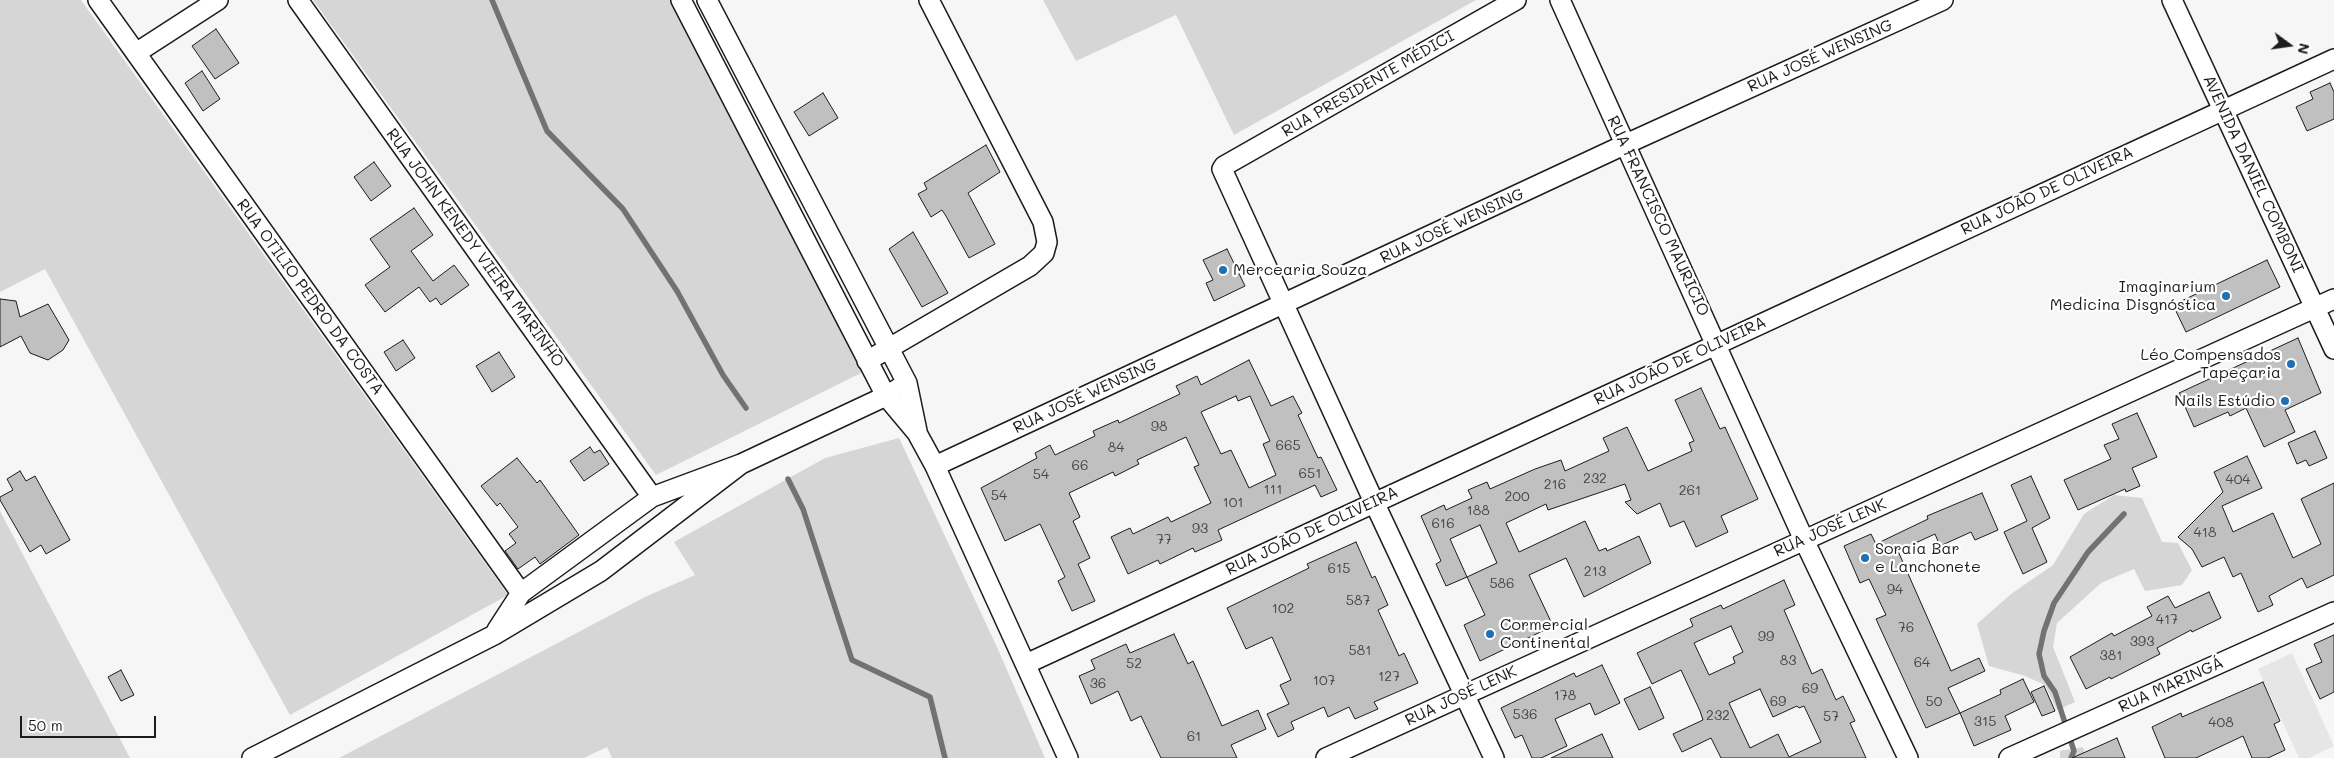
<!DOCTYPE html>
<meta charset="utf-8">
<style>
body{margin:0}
#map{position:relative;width:2334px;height:758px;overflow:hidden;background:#f6f6f6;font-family:Mali,sans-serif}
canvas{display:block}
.north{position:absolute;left:2264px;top:20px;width:50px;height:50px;-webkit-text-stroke:4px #fff;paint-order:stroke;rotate:104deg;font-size:14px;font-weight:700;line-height:20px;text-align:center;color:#1c1c1c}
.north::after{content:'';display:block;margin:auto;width:18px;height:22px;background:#1c1c1c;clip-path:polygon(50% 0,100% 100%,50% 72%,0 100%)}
.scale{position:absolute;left:20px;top:716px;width:136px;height:22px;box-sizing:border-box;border:2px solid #1c1c1c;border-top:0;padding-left:6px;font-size:15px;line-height:18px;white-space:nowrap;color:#1c1c1c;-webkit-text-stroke:4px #fff;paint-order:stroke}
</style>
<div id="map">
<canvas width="2334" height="758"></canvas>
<div class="north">N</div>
<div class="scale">50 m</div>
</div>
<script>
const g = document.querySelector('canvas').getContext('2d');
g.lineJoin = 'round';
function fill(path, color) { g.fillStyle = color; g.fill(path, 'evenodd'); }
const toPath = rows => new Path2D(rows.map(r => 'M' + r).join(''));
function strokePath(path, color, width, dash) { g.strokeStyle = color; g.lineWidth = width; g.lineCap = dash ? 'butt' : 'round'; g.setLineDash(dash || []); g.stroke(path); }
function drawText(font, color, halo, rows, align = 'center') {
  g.font = font + ' Mali,sans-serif'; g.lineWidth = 4.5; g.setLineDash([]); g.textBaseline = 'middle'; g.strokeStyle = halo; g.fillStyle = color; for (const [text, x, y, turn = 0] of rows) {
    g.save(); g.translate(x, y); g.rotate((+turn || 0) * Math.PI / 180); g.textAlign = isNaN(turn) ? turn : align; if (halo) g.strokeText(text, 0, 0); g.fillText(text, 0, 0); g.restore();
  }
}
fill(toPath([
 [2292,653,2334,746,2309,758,2299,758,2258,669]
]), '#e6e6e6');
fill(toPath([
 [0,0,81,0,508,595,290,715,45,269,0,292],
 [313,0,670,0,863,372,656,475],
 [1043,0,1476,0,1234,135,1176,15,1076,61],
 [899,438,997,647,1045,758,612,758,607,747,584,758,339,758,645,597,695,575,674,542,825,458],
 [2114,495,2142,498,2162,542,2178,543,2192,570,2182,585,2145,591,2134,569,2101,583,2057,623,2053,647,2075,702,2057,710,2045,685,2025,676,1989,666,1977,624,2011,594,2053,565,2084,514],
 [0,511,130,758,0,758],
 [2083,747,2086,758,2060,758,2060,751]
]), '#d6d6d6');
strokePath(toPath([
 [492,0,547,131,623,209,677,291,723,375,746,408],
 [788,479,803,509,852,660,930,697,945,758],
 [2071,758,2074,751,2055,692,2044,676,2039,654,2044,631,2054,603,2088,552,2124,514]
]), '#727272', 5.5);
const building = toPath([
 [216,29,239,63,215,79,192,46,216,29],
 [202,71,220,99,203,111,185,83,202,71],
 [2330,83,2334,92,2334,119,2307,131,2296,107,2313,99,2310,92,2330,83],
 [823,93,838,118,809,136,794,112,823,93],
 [986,145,1000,172,968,193,995,244,969,258,946,216,942,210,931,217,918,194,927,189,924,183,986,145],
 [374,162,391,186,371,201,354,177,374,162],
 [414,208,433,235,411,251,433,281,454,265,469,285,441,305,436,298,430,302,419,287,385,312,365,285,390,267,370,239,414,208],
 [913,232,948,293,922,307,889,249,913,232],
 [1227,249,1245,286,1214,301,1206,283,1213,280,1203,260,1227,249],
 [2267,260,2280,287,2186,332,2173,305,2267,260],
 [0,299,16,301,20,317,48,304,69,340,63,350,48,360,30,353,21,336,0,347,0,299],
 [2298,338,2321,393,2285,410,2295,432,2264,447,2246,408,2230,416,2228,412,2194,427,2179,393,2298,338],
 [403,340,415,358,396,371,384,352,403,340],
 [499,352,515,377,492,392,476,366,499,352],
 [1249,360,1271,406,1293,396,1302,413,1298,415,1318,458,1321,457,1337,490,1321,497,1315,485,1218,530,1222,540,1195,552,1193,548,1160,564,1158,560,1128,574,1111,537,1130,528,1133,534,1168,517,1171,522,1211,503,1194,467,1199,465,1186,437,1137,460,1139,464,1115,476,1113,472,1069,493,1080,517,1073,521,1090,558,1078,564,1095,601,1072,611,1058,581,1065,577,1040,524,1005,541,981,488,1037,458,1035,453,1050,445,1055,455,1095,436,1093,431,1118,420,1119,423,1180,394,1176,386,1197,376,1201,385,1249,360],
 [1236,396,1238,401,1250,396,1270,441,1263,444,1276,475,1249,488,1231,450,1221,454,1201,412,1236,396],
 [1701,388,1720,429,1725,427,1758,499,1721,516,1728,532,1696,547,1684,521,1670,527,1660,503,1637,514,1625,502,1631,500,1625,484,1548,510,1546,504,1506,523,1519,552,1585,521,1599,551,1606,548,1607,551,1639,536,1651,563,1584,597,1566,558,1529,575,1553,626,1480,661,1464,625,1485,615,1467,577,1446,586,1436,564,1441,561,1421,516,1444,505,1446,510,1472,498,1468,490,1487,482,1490,489,1535,469,1561,460,1565,471,1609,451,1603,438,1627,427,1648,471,1692,451,1689,443,1694,441,1675,400,1701,388],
 [1480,525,1497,563,1467,577,1450,539,1480,525],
 [2137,413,2157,457,2132,468,2140,486,2126,492,2125,489,2078,510,2064,480,2111,459,2104,445,2119,439,2112,424,2137,413],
 [2315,431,2327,458,2309,466,2306,460,2297,464,2288,443,2315,431],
 [590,447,594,453,600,450,609,464,584,481,570,461,590,447],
 [2247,456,2262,488,2222,506,2233,532,2273,513,2293,558,2321,544,2301,499,2334,483,2334,575,2307,588,2302,578,2269,596,2273,605,2258,612,2241,573,2233,577,2224,557,2202,567,2192,549,2178,537,2223,492,2214,472,2247,456],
 [517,458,537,483,540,480,579,535,540,564,535,557,518,569,505,551,516,543,509,534,518,527,500,503,497,506,481,486,517,458],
 [20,471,26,481,35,476,70,540,46,554,41,545,30,552,0,500,0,497,13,490,7,479,20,471],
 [2031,476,2050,518,2032,528,2047,562,2023,574,2004,532,2027,521,2011,485,2031,476],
 [1982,493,1998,530,1975,540,1971,532,1940,546,1935,534,1898,551,1951,671,1979,658,1985,671,1948,688,1960,713,1926,728,1876,619,1886,615,1869,579,1860,583,1844,546,1871,534,1876,544,1928,519,1927,516,1982,493],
 [1356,542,1372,578,1375,576,1388,605,1378,610,1399,656,1404,653,1418,683,1374,702,1378,709,1355,719,1349,707,1328,717,1324,707,1291,722,1294,729,1278,737,1267,714,1289,704,1280,685,1291,680,1272,637,1246,649,1227,608,1309,568,1307,564,1356,542],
 [1784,580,1795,605,1784,610,1812,674,1822,669,1836,700,1843,696,1855,721,1850,723,1866,758,1721,758,1711,738,1682,752,1673,734,1703,720,1700,711,1681,670,1652,684,1637,653,1693,626,1690,619,1721,605,1723,609,1784,580],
 [1731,626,1743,652,1733,657,1735,663,1709,675,1694,643,1731,626],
 [1760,689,1773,717,1797,706,1799,708,1804,706,1821,742,1789,757,1778,734,1750,748,1729,703,1760,689],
 [2209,592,2221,618,2192,632,2191,630,2157,648,2160,654,2111,679,2110,677,2086,689,2070,657,2112,633,2114,636,2152,616,2147,607,2168,596,2175,608,2209,592],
 [1174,634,1188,664,1193,661,1222,726,1258,710,1266,729,1231,745,1237,758,1161,758,1141,716,1131,721,1118,691,1091,704,1079,676,1095,669,1091,660,1126,644,1130,653,1174,634],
 [2334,635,2334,692,2320,699,2306,669,2322,662,2314,644,2334,635],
 [1602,665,1620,703,1595,715,1590,703,1555,719,1567,746,1541,758,1532,758,1522,735,1515,738,1501,708,1574,673,1576,677,1602,665],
 [121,670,134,695,121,701,108,677,121,670],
 [2023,679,2034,702,2005,716,2011,730,1974,746,1960,713,2001,694,2000,690,2023,679],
 [2263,682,2280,721,2274,724,2285,750,2268,758,2252,758,2243,736,2196,758,2165,758,2152,727,2181,713,2182,717,2263,682],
 [2044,686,2055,711,2042,716,2031,692,2044,686],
 [1650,687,1664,718,1639,730,1624,699,1650,687],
 [1602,734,1613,758,1551,758,1602,734],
 [2117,738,2125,758,2072,758,2117,738]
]);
fill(building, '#c0c0c0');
strokePath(building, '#1c1c1c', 1);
const street = toPath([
 [98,0,521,593],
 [298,0,652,497],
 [681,0,886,396,917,433,935,466,1068,758],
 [707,0,907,383,917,431],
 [1560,0,1804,540,1908,758],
 [2172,0,2334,349],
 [136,53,218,0],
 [867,361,1030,266,1044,253,1047,242,1043,222,929,0],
 [935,466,1626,144,1943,0],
 [497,630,521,593,652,497,741,464,886,396,907,383],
 [1026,664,2334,59],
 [252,758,494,635,601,571,741,464],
 [1326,758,2334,299],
 [1494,758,1374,502,1222,169,1224,166,1516,0],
 [2009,758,2334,612]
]);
strokePath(street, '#1c1c1c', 22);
strokePath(street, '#fff', 19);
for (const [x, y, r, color] of [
 [1223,270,5,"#1f6fb2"],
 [2226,296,5,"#1f6fb2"],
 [2291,364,5,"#1f6fb2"],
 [2285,401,5,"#1f6fb2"],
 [1865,558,5,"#1f6fb2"],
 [1490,634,5,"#1f6fb2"]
]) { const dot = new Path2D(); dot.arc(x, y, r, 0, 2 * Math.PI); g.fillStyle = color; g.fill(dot); strokePath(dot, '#fff', 2); }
drawText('14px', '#454545', null, [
 ["98",1159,427],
 ["665",1288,446],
 ["84",1116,448],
 ["66",1080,466],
 ["651",1310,474],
 ["54",1041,475],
 ["232",1595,479],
 ["404",2238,480],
 ["216",1555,485],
 ["111",1273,490],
 ["261",1690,491],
 ["54",999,496],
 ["200",1517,497],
 ["101",1233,503],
 ["188",1478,511],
 ["616",1443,524],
 ["93",1200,529],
 ["418",2205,533],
 ["77",1164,540],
 ["615",1339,569],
 ["213",1595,572],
 ["586",1502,584],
 ["94",1895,590],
 ["587",1358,601],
 ["102",1283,609],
 ["417",2167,620],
 ["76",1906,628],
 ["99",1766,637],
 ["393",2142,642],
 ["581",1360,651],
 ["381",2111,656],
 ["83",1788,661],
 ["64",1922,663],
 ["52",1134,664],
 ["127",1389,677],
 ["107",1324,681],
 ["36",1098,684],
 ["69",1810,689],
 ["178",1565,696],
 ["69",1778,702],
 ["50",1934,702],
 ["536",1525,715],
 ["232",1718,716],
 ["57",1831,717],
 ["315",1985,722],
 ["408",2221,723],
 ["61",1194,737]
]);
drawText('16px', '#1c1c1c', '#fff', [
 ["RUA JOSÉ WENSING",1820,56,-24],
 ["RUA PRESIDENTE MÉDICI",1368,84,-30],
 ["AVENIDA DANIEL COMBONI",2253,174,65],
 ["RUA JOÃO DE OLIVEIRA",2047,191,-25],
 ["RUA FRANCISCO MAURICIO",1658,216,65],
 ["RUA JOSÉ WENSING",1452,226,-25],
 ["RUA JOHN KENEDY VIEIRA MARINHO",475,248,54],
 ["RUA OTILIO PEDRO DA COSTA",310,297,54],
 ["RUA JOÃO DE OLIVEIRA",1680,361,-25],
 ["RUA JOSÉ WENSING",1085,396,-25],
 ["RUA JOSÉ LENK",1830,528,-24],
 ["RUA JOÃO DE OLIVEIRA",1312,531,-25],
 ["RUA MARINGÁ",2171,685,-24],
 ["RUA JOSÉ LENK",1461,696,-25]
]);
drawText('16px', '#1c1c1c', '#fff', [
 ["Mercearia Souza",1233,270],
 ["Imaginarium",2216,287,"right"],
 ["Medicina Disgnóstica",2216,305,"right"],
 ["Léo Compensados",2281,355,"right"],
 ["Tapeçaria",2281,373,"right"],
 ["Nails Estúdio",2275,401,"right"],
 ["Soraia Bar",1875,549],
 ["e Lanchonete",1875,567],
 ["Cormercial",1500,625],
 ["Continental",1500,643]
], 'left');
</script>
